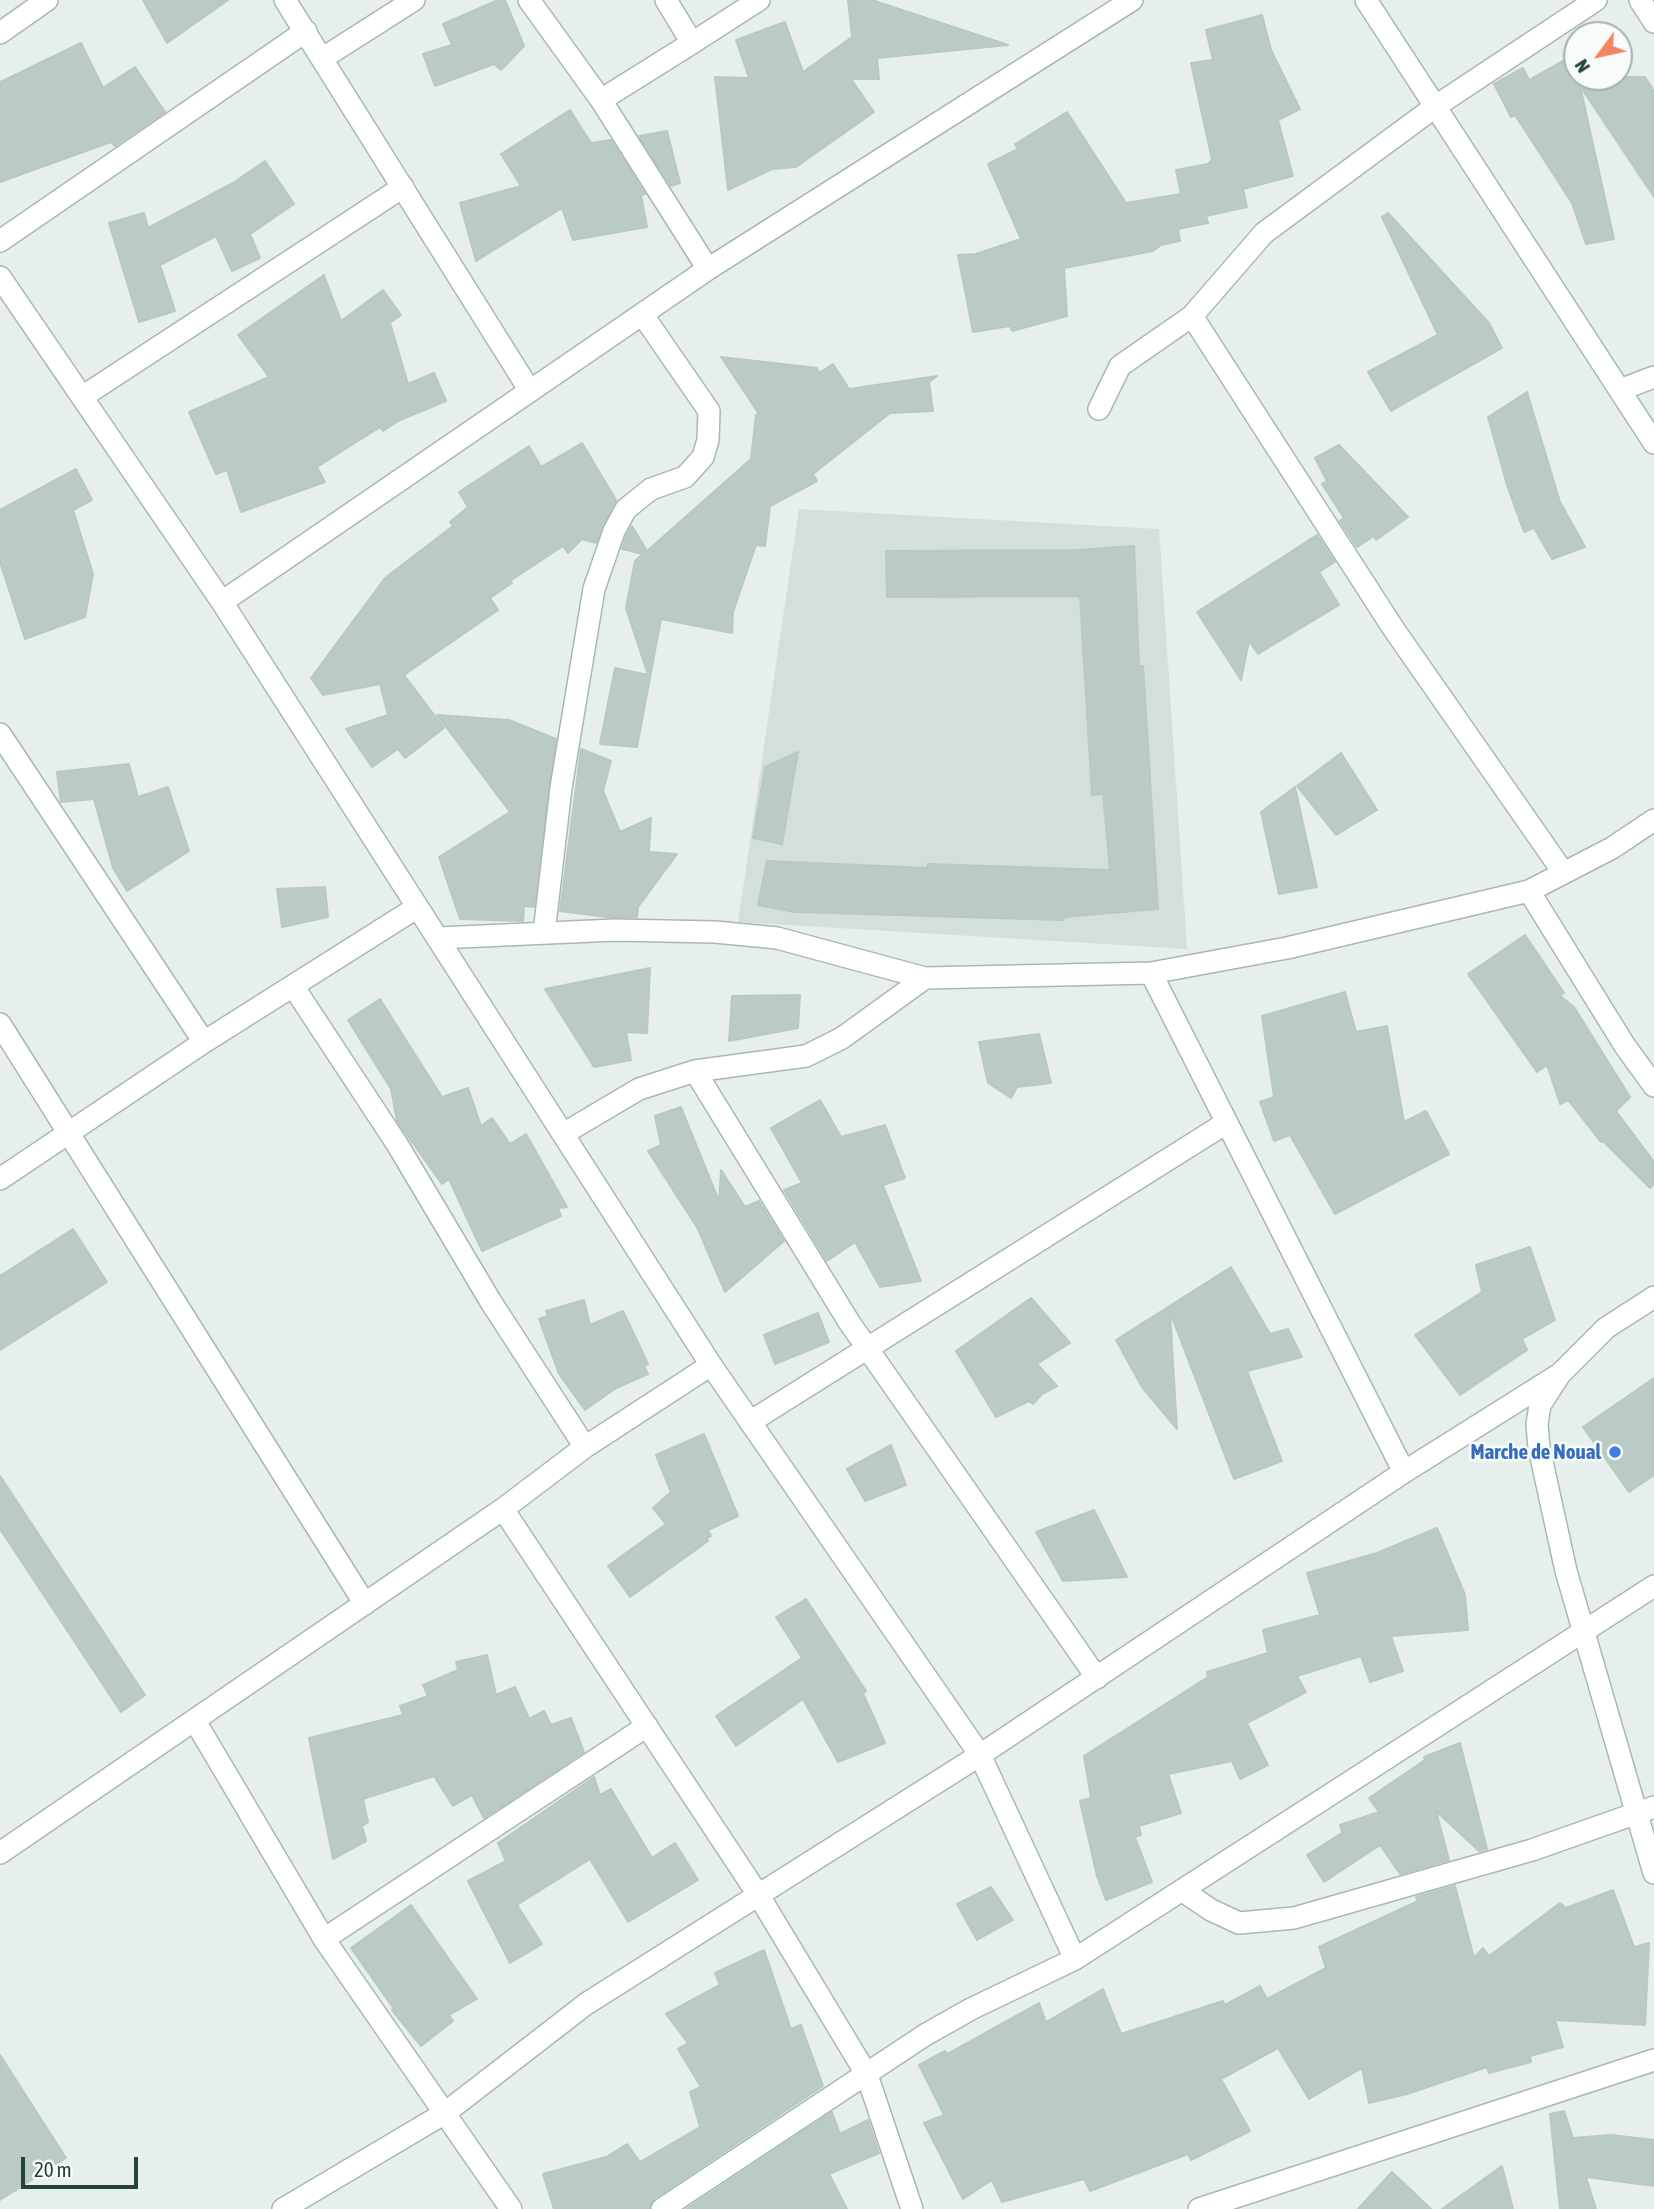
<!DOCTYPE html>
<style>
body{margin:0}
#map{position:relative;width:1654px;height:2209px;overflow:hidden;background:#e6efeb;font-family:"Asap Condensed",sans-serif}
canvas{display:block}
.north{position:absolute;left:1563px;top:21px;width:70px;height:70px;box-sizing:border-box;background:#f7fbf9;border:2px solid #a3b1ad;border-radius:50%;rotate:237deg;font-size:19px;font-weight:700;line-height:28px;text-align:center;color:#24423a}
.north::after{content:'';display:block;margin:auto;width:24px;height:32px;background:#f4845f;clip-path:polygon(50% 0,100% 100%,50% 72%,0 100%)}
.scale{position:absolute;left:21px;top:2157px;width:117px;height:32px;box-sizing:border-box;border:4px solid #24423a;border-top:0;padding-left:9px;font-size:21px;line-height:24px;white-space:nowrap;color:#24423a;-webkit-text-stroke:5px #f7fbf9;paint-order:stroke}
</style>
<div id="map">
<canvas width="1654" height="2209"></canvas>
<div class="north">N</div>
<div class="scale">20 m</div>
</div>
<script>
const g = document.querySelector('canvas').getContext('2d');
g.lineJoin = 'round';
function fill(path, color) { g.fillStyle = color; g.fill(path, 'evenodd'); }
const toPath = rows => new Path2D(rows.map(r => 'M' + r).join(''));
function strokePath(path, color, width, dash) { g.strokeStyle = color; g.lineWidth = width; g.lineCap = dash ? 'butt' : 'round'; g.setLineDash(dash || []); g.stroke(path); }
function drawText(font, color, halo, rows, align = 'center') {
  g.font = font + ' "Asap Condensed",sans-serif'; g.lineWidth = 5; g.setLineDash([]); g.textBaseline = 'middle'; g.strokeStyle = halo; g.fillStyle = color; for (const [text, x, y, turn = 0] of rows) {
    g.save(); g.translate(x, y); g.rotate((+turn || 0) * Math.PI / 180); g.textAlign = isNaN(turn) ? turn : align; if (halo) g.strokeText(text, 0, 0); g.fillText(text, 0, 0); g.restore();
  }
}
fill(toPath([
 [799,509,1159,529,1187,949,738,922]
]), '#d4dfda');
const building = toPath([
 [143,0,228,0,167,43,143,0],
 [498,0,505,0,524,46,501,70,494,64,435,86,423,54,452,45,443,24,498,0],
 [848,0,872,0,1008,45,877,58,879,79,851,79,874,112,796,167,772,169,728,190,715,77,749,78,736,40,785,22,803,72,852,37,848,0],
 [1262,15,1271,50,1300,109,1278,120,1293,176,1243,189,1247,207,1206,216,1208,223,1178,229,1180,241,1161,245,1153,251,1064,268,1067,316,1012,331,1010,326,973,332,958,255,976,254,1021,239,988,164,1018,149,1015,144,1067,112,1126,203,1181,194,1176,170,1208,164,1212,160,1191,63,1213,60,1206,30,1262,15],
 [81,43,103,88,135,67,165,112,115,146,111,142,0,182,0,82,81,43],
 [1577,53,1577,77,1619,77,1619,70,1623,77,1645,77,1654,91,1654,197,1580,86,1614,239,1586,244,1572,203,1515,115,1511,117,1494,84,1523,68,1529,80,1577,53],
 [570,110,591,143,611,140,645,194,641,195,647,227,573,240,562,208,476,261,460,203,521,186,501,154,570,110],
 [667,131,680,183,671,186,639,136,667,131],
 [265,161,294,204,250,234,260,258,232,271,216,236,160,265,175,311,139,322,109,223,144,213,148,228,233,183,265,161],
 [1388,213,1489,323,1502,348,1391,411,1368,372,1438,335,1382,217,1388,213],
 [324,275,341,321,383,290,401,315,390,323,408,384,434,373,446,401,400,420,383,431,380,427,317,467,325,482,241,512,227,470,216,474,189,412,269,377,238,335,324,275],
 [721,357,817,368,819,373,833,364,849,389,937,376,929,382,933,411,890,413,813,474,817,481,770,506,765,546,756,545,733,612,732,633,661,619,637,747,600,744,615,668,648,675,626,608,635,561,643,554,622,549,626,536,632,526,647,551,751,459,756,415,759,414,721,357],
 [1527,392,1560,502,1585,547,1552,559,1534,528,1524,532,1507,485,1488,417,1527,392],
 [582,443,616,500,596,543,582,539,568,553,563,546,510,581,512,583,490,598,498,610,404,675,444,728,405,758,398,749,372,767,346,729,388,715,380,684,323,695,311,678,385,578,453,526,450,522,468,507,459,492,529,446,541,467,582,443],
 [1339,445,1408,517,1376,540,1374,536,1357,547,1340,521,1344,518,1322,484,1327,481,1315,458,1339,445],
 [76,469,92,500,73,510,93,574,85,617,25,639,0,562,0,510,76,469],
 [1317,535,1335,562,1319,572,1339,605,1258,654,1249,641,1241,680,1197,612,1317,535],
 [1134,546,1139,666,1143,666,1158,909,1064,917,1063,920,795,912,758,905,767,861,928,868,928,864,1110,870,1103,794,1092,795,1080,596,887,597,886,551,1078,550,1134,546],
 [437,715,509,720,556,739,534,907,524,906,523,921,460,919,439,857,510,812,437,715],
 [581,749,611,761,603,791,620,832,651,818,649,852,677,854,638,907,637,917,607,917,560,911,581,749],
 [798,752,782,844,753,838,765,767,798,752],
 [1341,753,1377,810,1336,835,1297,786,1341,753],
 [129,764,138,797,168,787,189,851,127,891,113,868,94,799,61,802,57,772,129,764],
 [1295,787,1317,887,1279,894,1261,812,1295,787],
 [325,887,328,917,282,927,277,889,325,887],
 [1525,935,1564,993,1559,995,1574,1007,1630,1097,1616,1111,1654,1162,1654,1184,1650,1188,1603,1141,1601,1142,1568,1100,1560,1104,1547,1065,1537,1072,1468,974,1525,935],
 [650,968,647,1033,626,1032,631,1060,594,1067,545,989,650,968],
 [1345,992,1356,1032,1387,1026,1404,1122,1426,1111,1449,1154,1335,1214,1290,1135,1274,1141,1260,1102,1274,1097,1262,1016,1345,992],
 [800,995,798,1028,729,1041,732,996,800,995],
 [380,999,442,1097,468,1088,481,1126,492,1118,510,1144,526,1134,567,1207,558,1208,561,1216,482,1251,449,1179,442,1184,397,1121,391,1089,348,1020,380,999],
 [1039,1034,1051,1083,1017,1087,1011,1098,988,1083,979,1042,1039,1034],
 [820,1100,841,1137,885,1125,905,1178,883,1185,921,1281,880,1287,855,1242,827,1261,784,1190,802,1183,771,1128,820,1100],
 [681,1107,719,1201,721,1170,745,1207,759,1201,784,1241,725,1292,698,1229,648,1151,661,1145,655,1116,681,1107],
 [73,1229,107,1282,0,1350,0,1276,73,1229],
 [1530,1247,1555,1320,1522,1339,1527,1350,1460,1395,1415,1335,1482,1292,1476,1265,1530,1247],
 [1231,1267,1270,1334,1288,1329,1302,1357,1247,1371,1282,1461,1234,1479,1170,1312,1177,1429,1142,1387,1116,1340,1231,1267],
 [1031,1298,1070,1343,1037,1364,1057,1386,1042,1394,1033,1404,1029,1401,996,1417,956,1351,1031,1298],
 [584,1300,590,1325,623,1311,648,1364,644,1366,648,1374,616,1388,585,1410,559,1374,539,1319,548,1316,546,1311,584,1300],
 [818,1313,829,1342,775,1364,764,1335,818,1313],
 [1654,1378,1654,1475,1629,1492,1583,1427,1654,1378],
 [704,1434,738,1516,708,1530,711,1536,707,1538,708,1541,630,1597,608,1566,666,1524,653,1508,671,1492,656,1455,704,1434],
 [891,1445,906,1485,865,1501,847,1469,891,1445],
 [0,1476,145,1695,121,1712,0,1529,0,1476],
 [1094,1510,1127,1577,1063,1581,1036,1532,1094,1510],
 [1437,1528,1465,1595,1468,1630,1391,1636,1403,1671,1370,1682,1361,1656,1297,1676,1306,1692,1247,1723,1268,1765,1240,1779,1232,1761,1168,1774,1181,1813,1139,1826,1141,1835,1135,1837,1152,1882,1106,1900,1097,1876,1080,1801,1091,1798,1084,1756,1208,1677,1207,1672,1268,1653,1263,1630,1320,1615,1307,1573,1377,1553,1437,1528],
 [806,1599,866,1691,863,1693,885,1743,838,1762,803,1699,736,1746,716,1716,802,1658,776,1617,806,1599],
 [487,1655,496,1695,515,1687,529,1719,544,1711,551,1725,571,1718,584,1752,484,1818,472,1795,453,1806,434,1776,363,1799,368,1822,362,1826,366,1841,333,1859,309,1738,403,1715,400,1706,428,1696,423,1685,458,1670,456,1662,487,1655],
 [1460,1743,1487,1849,1479,1851,1436,1811,1449,1860,1400,1874,1380,1845,1324,1882,1307,1855,1342,1833,1340,1825,1379,1812,1369,1798,1425,1760,1424,1757,1460,1743],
 [594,1777,600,1795,611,1789,652,1858,675,1843,698,1880,628,1922,590,1859,517,1905,542,1944,510,1963,468,1881,506,1861,498,1843,594,1777],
 [1455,1886,1474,1958,1483,1948,1489,1956,1560,1903,1566,1908,1613,1890,1634,1947,1649,1943,1645,2025,1555,2020,1563,2047,1530,2056,1531,2062,1489,2073,1487,2067,1407,2094,1369,2103,1362,2068,1309,2099,1278,2048,1221,2079,1250,2131,1191,2160,1188,2154,1090,2191,1084,2179,1002,2202,992,2180,963,2199,924,2123,944,2115,919,2065,945,2051,947,2054,1039,2003,1046,2022,1103,1989,1121,2034,1223,2001,1225,2005,1260,1986,1267,1999,1326,1968,1319,1947,1418,1901,1416,1897,1455,1886],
 [991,1887,1013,1920,977,1940,957,1904,991,1887],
 [411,1905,477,1999,449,2015,453,2021,421,2046,392,2010,394,2009,351,1948,411,1905],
 [764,1950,791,2029,801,2025,823,2086,655,2198,649,2209,554,2209,543,2174,606,2157,627,2144,640,2162,700,2127,690,2092,701,2087,678,2049,688,2043,666,2014,720,1985,715,1973,764,1950],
 [0,2055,66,2158,0,2200,0,2055],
 [1564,2111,1573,2138,1611,2135,1654,2140,1654,2186,1586,2177,1596,2209,1560,2209,1550,2114,1564,2111],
 [832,2112,840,2134,868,2120,879,2153,829,2174,847,2209,686,2209,832,2112],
 [1502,2166,1513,2209,1442,2209,1502,2166],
 [1392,2172,1431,2209,1358,2209,1392,2172]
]);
fill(building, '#bbcac4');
strokePath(building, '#b8c9c2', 2);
const minor = toPath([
 [285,0,530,391],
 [529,0,601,100],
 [666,0,692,43,759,0],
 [1366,0,1654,443],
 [1640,0,1654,22],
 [0,33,47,0],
 [692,43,601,100,708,269],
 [323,58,414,0],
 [0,241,306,31],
 [0,277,222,602,711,1365,980,1755,1075,1959],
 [1620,390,1654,377],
 [82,397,403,187],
 [1099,409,1120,366,1192,316],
 [222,602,708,269,1132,0],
 [0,734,204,1042],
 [1563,872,1393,628,1192,316,1264,233,1436,106,1596,0],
 [1529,891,1625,1046,1654,1086],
 [544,933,561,788,594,589,614,531,626,509,651,489,685,477,703,457,708,440,709,411,642,314],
 [438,938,615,930,715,932,777,938,925,978],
 [1151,973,1404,1472],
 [293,986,397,1144,491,1302,585,1447],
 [0,1024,365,1604],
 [563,1134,639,1089,695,1071],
 [0,1179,204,1042,416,908],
 [1654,1297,1606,1328,1560,1374,1540,1405,1537,1424,1539,1448,1566,1571,1654,1873],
 [750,1422,1226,1123],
 [503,1509,759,1896,867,2075,912,2209],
 [1097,1678,849,1322,695,1071,806,1056,842,1038,925,978,1151,973,1287,948,1529,891,1612,848,1654,820],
 [195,1721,324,1939,511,2209],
 [0,1853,503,1509,585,1447,711,1365],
 [1183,1891,1211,1910,1239,1923,1294,1918,1532,1850,1654,1807],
 [324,1939,647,1726],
 [283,2209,445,2113,586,2004,980,1755,1404,1472,1560,1374],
 [662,2209,925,2035,971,2009,1075,1959,1654,1586],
 [1199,2209,1654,2060]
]);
strokePath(minor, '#a8b8b2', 24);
strokePath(minor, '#fff', 21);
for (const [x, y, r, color] of [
 [1615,1452,7,"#3f7fe0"]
]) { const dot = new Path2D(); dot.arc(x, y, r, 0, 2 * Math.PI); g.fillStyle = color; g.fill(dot); strokePath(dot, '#f7fbf9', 2.5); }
drawText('bold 21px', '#366cbe', '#f7fbf9', [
 ["Marche de Noual",1601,1452]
], 'right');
</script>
